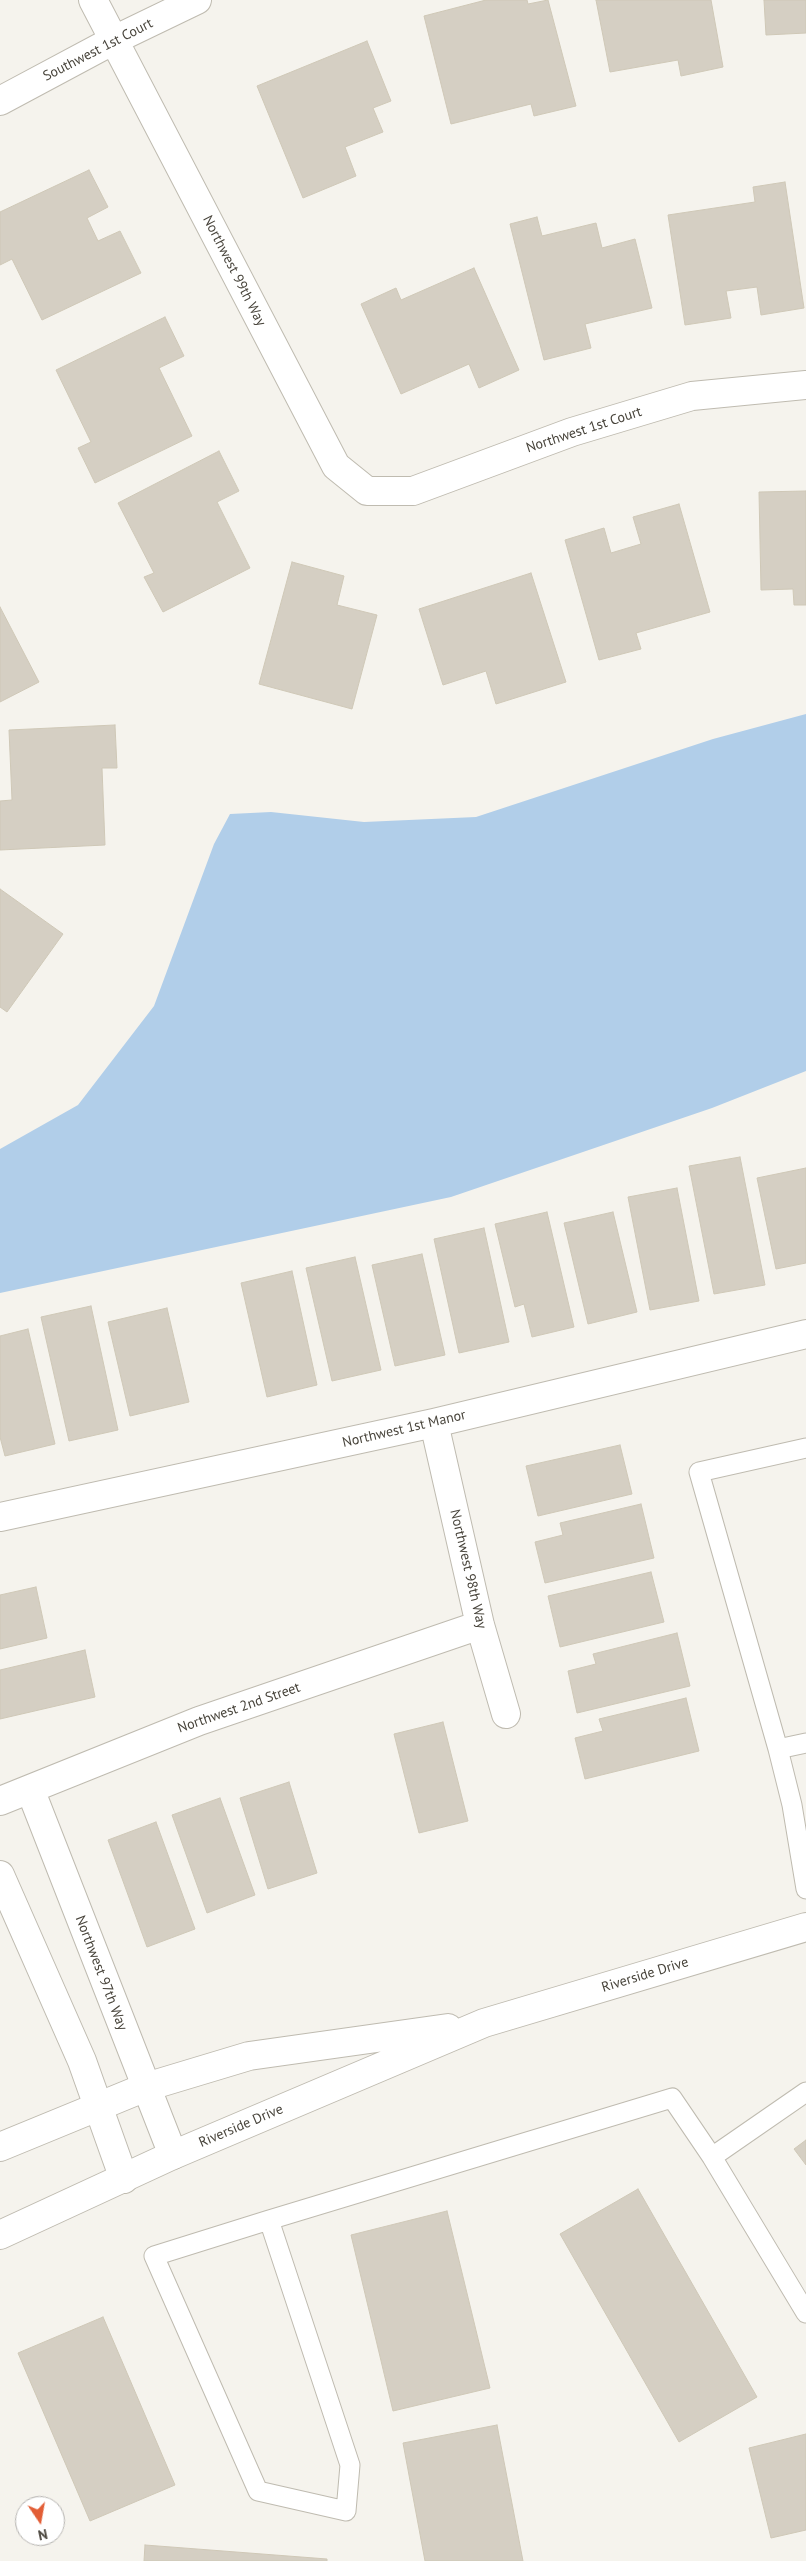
<!DOCTYPE html>
<style>
body{margin:0}
#map{position:relative;width:806px;height:2561px;overflow:hidden;background:#f5f3ed;font-family:"PT Sans",sans-serif}
canvas{display:block}
.north{position:absolute;left:15px;top:2496px;width:50px;height:50px;box-sizing:border-box;background:#fff;border:1px solid #b6b4b1;border-radius:50%;rotate:168deg;font-size:14px;font-weight:700;line-height:20px;text-align:center;color:#48443b}
.north::after{content:'';display:block;margin:auto;width:18px;height:22px;background:#e25e36;clip-path:polygon(50% 0,100% 100%,50% 72%,0 100%)}
</style>
<div id="map">
<canvas width="806" height="2561"></canvas>
<div class="north">N</div>
</div>
<script>
const g = document.querySelector('canvas').getContext('2d');
g.lineJoin = 'round';
function fill(path, color) { g.fillStyle = color; g.fill(path, 'evenodd'); }
const toPath = rows => new Path2D(rows.map(r => 'M' + r).join(''));
function strokePath(path, color, width, dash) { g.strokeStyle = color; g.lineWidth = width; g.lineCap = dash ? 'butt' : 'round'; g.setLineDash(dash || []); g.stroke(path); }
function drawText(font, color, halo, rows, align = 'center') {
  g.font = font + ' "PT Sans",sans-serif'; g.lineWidth = 4.5; g.setLineDash([]); g.textBaseline = 'middle'; g.strokeStyle = halo; g.fillStyle = color; for (const [text, x, y, turn = 0] of rows) {
    g.save(); g.translate(x, y); g.rotate((+turn || 0) * Math.PI / 180); g.textAlign = isNaN(turn) ? turn : align; if (halo) g.strokeText(text, 0, 0); g.fillText(text, 0, 0); g.restore();
  }
}
fill(toPath([
 [806,714,806,1071,712,1108,451,1197,0,1293,0,1149,78,1105,154,1006,214,844,230,814,271,812,364,822,476,817,713,739]
]), '#b1cee9');
const building = toPath([
 [486,0,527,0,528,4,548,0,576,106,534,116,531,104,451,124,424,16,486,0],
 [596,0,711,0,723,67,681,76,678,60,610,72,596,0],
 [764,0,806,0,806,33,766,35,764,0],
 [367,41,391,101,373,108,383,132,345,147,356,176,303,198,257,86,367,41],
 [89,170,108,207,87,218,98,241,120,231,141,273,42,320,12,259,0,265,0,212,89,170],
 [785,182,804,308,761,315,757,287,726,291,731,318,685,325,668,215,755,202,753,187,785,182],
 [537,217,542,236,596,223,602,248,635,239,652,308,585,324,591,348,544,360,510,224,537,217],
 [474,268,519,370,479,388,469,364,401,394,361,304,396,288,401,300,474,268],
 [165,317,184,356,159,368,192,436,95,483,78,448,91,442,56,370,165,317],
 [219,451,239,491,217,502,250,568,163,612,144,577,154,573,118,503,219,451],
 [806,491,806,605,794,605,793,589,761,590,759,492,806,491],
 [679,504,710,612,636,633,641,649,599,660,565,540,604,528,611,553,641,544,633,517,679,504],
 [292,562,344,576,337,605,377,615,352,709,259,684,292,562],
 [531,573,566,682,496,704,486,671,443,685,419,609,531,573],
 [0,607,39,682,0,702,0,607],
 [115,725,117,768,102,768,105,845,0,850,0,801,12,800,9,730,115,725],
 [0,889,63,934,7,1012,0,1007,0,889],
 [740,1157,765,1285,714,1294,689,1166,740,1157],
 [806,1168,806,1263,776,1269,757,1178,806,1168],
 [677,1188,699,1301,650,1310,628,1197,677,1188],
 [547,1212,574,1327,532,1337,524,1304,515,1307,495,1224,547,1212],
 [613,1212,637,1312,588,1324,564,1223,613,1212],
 [484,1228,509,1342,459,1353,434,1239,484,1228],
 [422,1254,445,1355,395,1366,372,1265,422,1254],
 [355,1257,381,1370,332,1381,306,1268,355,1257],
 [292,1271,317,1385,267,1397,241,1283,292,1271],
 [91,1306,118,1430,69,1441,41,1317,91,1306],
 [167,1308,189,1402,130,1416,108,1322,167,1308],
 [28,1329,55,1444,5,1456,0,1437,0,1336,28,1329],
 [620,1445,632,1494,538,1516,526,1466,620,1445],
 [641,1504,654,1558,545,1583,535,1542,563,1535,560,1523,641,1504],
 [651,1572,664,1622,560,1647,548,1596,651,1572],
 [36,1587,47,1638,0,1649,0,1595,36,1587],
 [677,1633,690,1686,577,1713,568,1671,596,1664,593,1654,677,1633],
 [85,1650,95,1697,0,1719,0,1670,85,1650],
 [686,1698,699,1751,585,1779,575,1738,603,1731,599,1719,686,1698],
 [443,1722,468,1821,419,1833,394,1734,443,1722],
 [289,1782,317,1873,268,1889,240,1798,289,1782],
 [220,1798,255,1895,207,1913,172,1815,220,1798],
 [156,1822,195,1929,147,1947,108,1840,156,1822],
 [806,2140,806,2165,794,2149,806,2140],
 [638,2189,757,2397,679,2442,560,2234,638,2189],
 [447,2211,490,2388,393,2411,351,2235,447,2211],
 [103,2317,175,2485,90,2521,18,2353,103,2317],
 [497,2425,523,2561,425,2561,403,2443,497,2425],
 [806,2434,806,2530,771,2538,749,2448,806,2434],
 [145,2545,327,2559,327,2561,144,2561,145,2545]
]);
fill(building, '#d5cfc3');
strokePath(building, '#cfc8b7', 1);
const service = toPath([
 [806,1743,778,1749,792,1805,806,1889],
 [778,1749,699,1472,806,1448],
 [806,2092,712,2157,806,2313],
 [269,2220,154,2256,258,2491,346,2511,350,2465,269,2220,672,2098,712,2157]
]);
const minor = toPath([
 [93,0,336,466,367,491,413,491,572,432,692,396,806,385],
 [0,101,114,40,197,0],
 [434,1423,480,1625,506,1714],
 [0,1517,434,1423,806,1334],
 [30,1789,173,2155],
 [0,1801,199,1721,480,1625],
 [0,1875,82,2061,124,2179]
]);
const tertiary = toPath([
 [0,2147,146,2087,249,2056,448,2028],
 [0,2235,173,2155,484,2023,806,1927]
]);
strokePath(service, '#bfbbb0', 21);
strokePath(minor, '#bfbbb0', 30);
strokePath(tertiary, '#bfbbb0', 30);
strokePath(service, '#fff', 19);
strokePath(minor, '#fff', 28);
strokePath(tertiary, '#fff', 28);
drawText('14px', '#48443b', '#fff', [
 ["Southwest 1st Court",98,50,-27],
 ["Northwest 99th Way",234,271,63],
 ["Northwest 1st Court",584,430,-18],
 ["Northwest 1st Manor",404,1429,-13],
 ["Northwest 98th Way",468,1569,77],
 ["Northwest 2nd Street",239,1708,-19],
 ["Northwest 97th Way",101,1973,69],
 ["Riverside Drive",645,1975,-17],
 ["Riverside Drive",241,2126,-23]
]);
</script>
